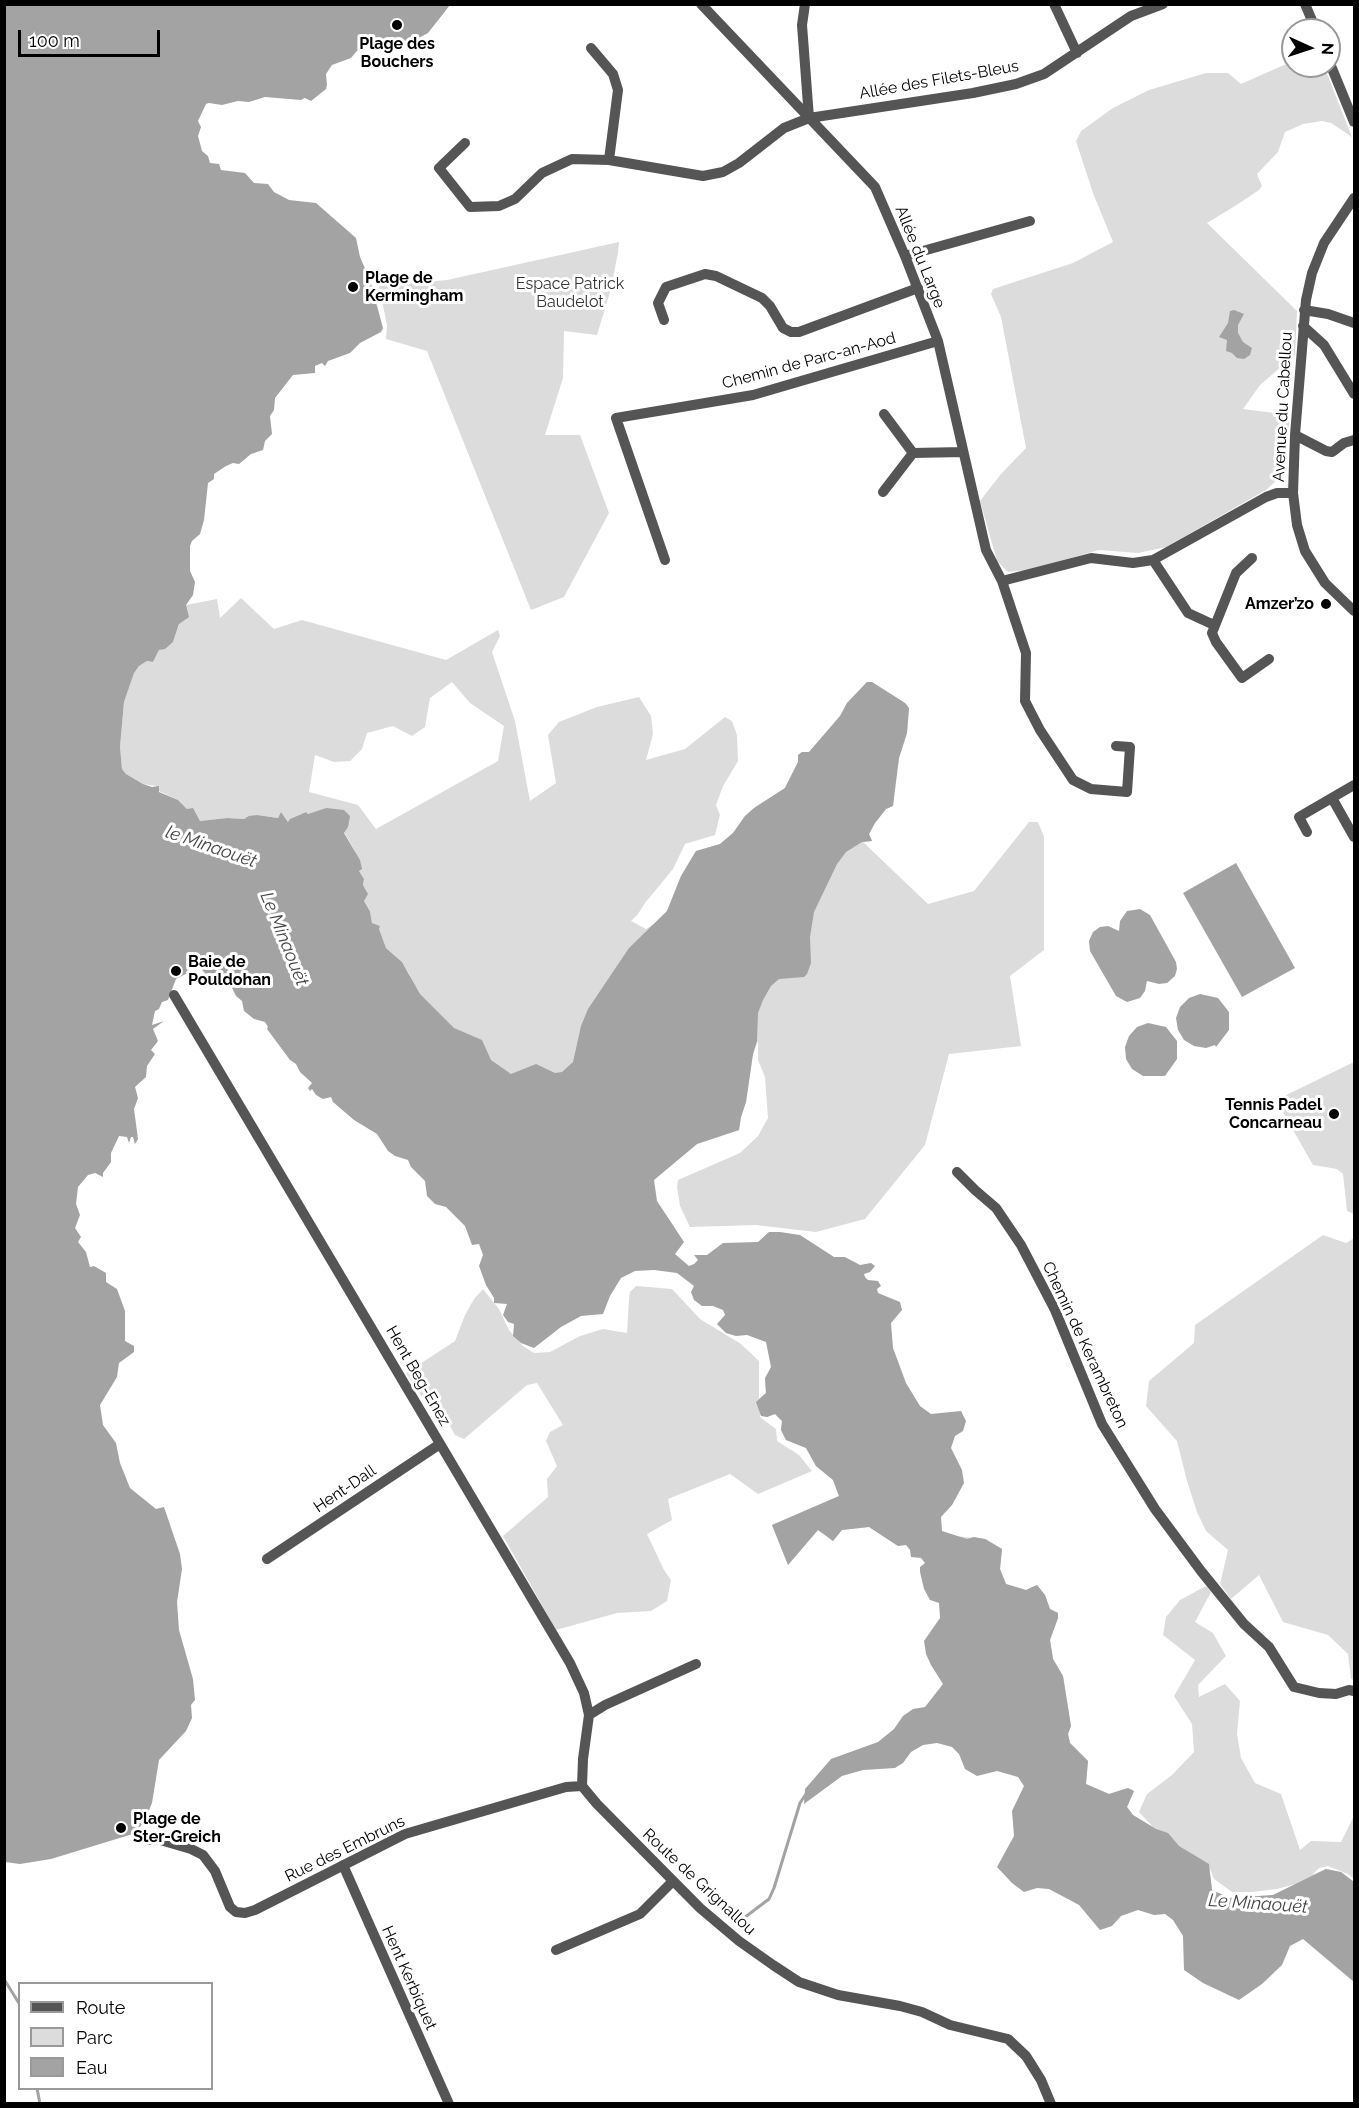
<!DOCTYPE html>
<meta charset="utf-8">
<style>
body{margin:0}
#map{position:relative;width:1359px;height:2108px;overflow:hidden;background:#fff;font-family:Raleway,sans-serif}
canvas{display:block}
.frame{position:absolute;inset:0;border:6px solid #000;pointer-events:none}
.legend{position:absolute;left:18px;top:1982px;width:195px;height:108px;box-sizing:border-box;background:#fff;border:2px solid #999;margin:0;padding:8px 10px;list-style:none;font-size:18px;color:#000}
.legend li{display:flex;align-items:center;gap:12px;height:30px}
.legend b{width:30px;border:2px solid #999}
.north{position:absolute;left:1281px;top:18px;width:60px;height:60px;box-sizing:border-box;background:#fff;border:2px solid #999;border-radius:50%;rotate:93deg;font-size:16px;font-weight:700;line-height:24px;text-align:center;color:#000}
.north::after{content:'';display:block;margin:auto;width:21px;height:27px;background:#000;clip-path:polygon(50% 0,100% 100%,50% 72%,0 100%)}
.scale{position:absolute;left:18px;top:30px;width:142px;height:27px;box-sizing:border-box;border:3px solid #000;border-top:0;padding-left:8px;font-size:18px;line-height:21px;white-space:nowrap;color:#000;-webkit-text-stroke:4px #fff;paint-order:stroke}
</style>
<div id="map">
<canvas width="1359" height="2108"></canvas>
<div class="frame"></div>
<ul class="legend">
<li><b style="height:8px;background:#555"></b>Route</li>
<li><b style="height:16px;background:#dcdcdc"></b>Parc</li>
<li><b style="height:16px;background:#a3a3a3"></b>Eau</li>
</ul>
<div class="north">N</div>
<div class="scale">100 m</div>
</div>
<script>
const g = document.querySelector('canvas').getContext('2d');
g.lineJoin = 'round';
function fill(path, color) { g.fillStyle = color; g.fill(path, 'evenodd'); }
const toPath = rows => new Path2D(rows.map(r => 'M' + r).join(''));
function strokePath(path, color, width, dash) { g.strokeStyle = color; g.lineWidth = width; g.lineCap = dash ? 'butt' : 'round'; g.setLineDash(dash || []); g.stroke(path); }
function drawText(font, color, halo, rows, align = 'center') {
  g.font = font + ' Raleway,sans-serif'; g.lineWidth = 6; g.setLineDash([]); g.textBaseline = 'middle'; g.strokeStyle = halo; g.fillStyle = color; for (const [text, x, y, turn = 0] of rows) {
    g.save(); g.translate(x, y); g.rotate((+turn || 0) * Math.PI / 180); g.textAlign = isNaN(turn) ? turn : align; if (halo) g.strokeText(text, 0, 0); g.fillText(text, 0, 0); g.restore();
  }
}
fill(toPath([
 [1293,61,1293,66,1324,66,1352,137,1331,123,1322,121,1303,124,1285,132,1278,152,1257,174,1262,186,1259,190,1235,206,1207,223,1297,311,1295,355,1260,385,1243,409,1290,415,1285,473,1266,490,1166,547,1138,553,1099,550,1028,570,1008,572,997,561,980,501,1001,474,1026,448,1001,317,991,294,993,289,1073,263,1113,242,1093,193,1076,141,1081,131,1113,108,1149,90,1206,73,1228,73,1241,84],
 [619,242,618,252,611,289,597,335,564,331,563,378,545,435,580,435,609,513,564,597,531,610,427,351,386,339,387,325,379,286,447,280],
 [241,598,274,629,302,620,446,660,498,630,500,636,492,652,515,721,530,801,556,783,548,735,559,722,597,707,639,697,651,716,653,734,646,760,685,749,725,717,732,721,737,735,738,761,723,786,716,805,720,815,715,835,685,844,673,869,645,903,638,914,631,921,646,929,660,920,667,911,681,876,696,851,720,844,733,833,745,816,754,808,785,788,798,762,798,755,802,752,809,752,840,716,847,703,867,682,872,682,905,703,909,708,907,733,899,758,894,789,893,806,886,809,875,823,869,834,872,841,863,842,928,904,974,891,1029,822,1038,822,1044,837,1044,950,1010,976,1021,1046,949,1054,925,1145,865,1219,816,1232,756,1225,690,1227,680,1206,677,1187,678,1180,740,1153,758,1136,768,1118,765,1077,758,1060,758,1041,753,1054,746,1102,741,1117,739,1130,697,1144,654,1180,109,787,350,924,411,977,402,962,386,948,379,929,379,926,372,923,370,910,364,901,367,892,363,885,364,879,359,871,355,851,344,832,348,827,326,808,308,814,306,812,292,818,288,822,281,812,278,818,257,815,244,819,227,818,200,821,195,812,187,809,178,800,159,791,156,786,143,784,126,774,122,769,120,747,124,702,134,672,139,666,147,661,153,662,159,650,173,642,186,605,217,599,220,618],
 [452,682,470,703,504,726,498,761,376,829,358,805,309,792,315,755,334,762,350,761,362,749,367,733,393,726,412,736,425,727,430,698],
 [1354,1062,1354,1214,1347,1211,1343,1174,1337,1169,1313,1165,1276,1100],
 [1323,1235,1346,1243,1354,1238,1354,1680,1351,1679,1348,1654,1328,1635,1283,1622,1259,1575,1231,1599,1220,1584,1228,1550,1206,1531,1197,1512,1187,1481,1177,1441,1146,1406,1149,1381,1194,1343,1195,1325],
 [636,1286,672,1289,700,1319,741,1344,759,1361,759,1399,766,1393,765,1378,898,1546,869,1527,842,1530,833,1541,818,1530,788,1565,772,1525,839,1496,833,1480,816,1466,806,1448,786,1440,781,1430,782,1421,775,1414,767,1417,760,1414,760,1417,776,1429,777,1441,799,1455,812,1471,758,1494,730,1474,668,1499,672,1520,647,1534,664,1570,671,1580,667,1601,651,1611,617,1613,556,1630,503,1536,548,1497,547,1479,557,1466,546,1441,550,1432,563,1425,537,1383,527,1385,464,1439,455,1435,435,1398,424,1400,406,1373,455,1341,465,1315,474,1299,483,1289,499,1309,509,1330,523,1346,534,1353,550,1352,580,1336,603,1329,627,1333,629,1299,630,1292],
 [955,1536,986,1539,1002,1549,1000,1569,1006,1584,1026,1590,1037,1585,1045,1595,1050,1609,1058,1613,1058,1618,1050,1640,1053,1659,1063,1676,1071,1726,1068,1734,1070,1743,1088,1761,1086,1784,1109,1794,1128,1788,1134,1791,1127,1807,1133,1815,1153,1827,1139,1812,1147,1794,1172,1775,1194,1752,1192,1724,1174,1696,1195,1660,1163,1635,1166,1617,1180,1600,1206,1586,1211,1592,1195,1622,1213,1633,1226,1656,1198,1685,1199,1697,1225,1684,1240,1701,1237,1734,1241,1758,1255,1783,1281,1794,1300,1850,1311,1841,1341,1842,1354,1816,1354,1879,1348,1874,1328,1866,1319,1868,1312,1875,1326,1869,1341,1872,1354,1882,1238,1912,1079,1798],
 [1209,1866,1214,1879,1232,1892,1252,1892,1277,1889,1296,1884,1273,1895,1230,1898,1212,1890]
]), '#dcdcdc');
fill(toPath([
 [5,5,450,5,428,33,411,42,394,47,361,46,351,58,332,65,326,74,327,85,326,89,311,101,305,98,301,100,265,97,249,102,238,101,222,105,209,103,206,104,198,121,201,127,198,136,202,151,208,156,210,163,219,164,221,170,245,173,254,183,268,184,274,192,289,200,316,203,356,238,360,257,370,280,383,328,381,332,360,343,350,353,328,361,325,366,322,363,315,366,315,373,293,375,275,398,274,410,270,416,272,434,265,441,263,450,251,454,239,464,233,463,226,466,214,474,214,479,208,483,204,520,200,534,192,541,190,546,190,571,195,582,193,595,186,605,189,617,179,624,173,642,165,649,159,650,153,662,147,661,139,666,134,673,124,702,120,747,122,769,126,774,143,784,152,787,159,786,159,792,178,800,187,809,193,808,200,821,227,818,244,819,249,816,257,815,278,818,281,812,288,822,290,819,306,812,308,814,326,808,344,810,350,816,348,827,344,833,360,860,362,869,359,871,364,879,363,885,368,894,364,901,370,911,372,923,380,926,379,929,386,948,402,962,420,994,454,1028,482,1040,491,1060,511,1074,536,1064,555,1073,562,1072,573,1062,581,1026,588,1009,629,948,667,911,681,876,696,851,720,844,733,833,745,816,754,808,785,788,798,762,798,755,802,752,809,752,840,716,847,703,867,682,872,682,905,703,909,708,907,733,899,758,893,806,886,809,875,823,869,834,872,841,862,842,846,852,837,864,814,912,810,937,811,963,807,974,804,977,779,979,771,986,763,1000,758,1013,757,1041,753,1054,746,1102,741,1117,739,1130,697,1144,654,1180,657,1201,684,1242,675,1254,689,1266,694,1264,698,1260,694,1255,707,1255,723,1243,758,1242,769,1232,780,1232,800,1235,834,1257,845,1257,860,1265,871,1263,875,1266,870,1272,864,1274,865,1277,868,1280,878,1281,881,1286,877,1289,878,1293,900,1302,902,1310,891,1323,893,1348,906,1383,920,1406,931,1414,961,1411,966,1421,963,1431,955,1436,951,1448,962,1470,964,1483,952,1505,941,1517,942,1531,967,1539,974,1537,985,1539,1002,1549,1000,1569,1006,1584,1026,1590,1037,1585,1045,1595,1050,1609,1058,1613,1058,1618,1050,1640,1053,1659,1063,1676,1071,1726,1068,1734,1070,1743,1088,1761,1086,1784,1109,1794,1128,1788,1134,1791,1127,1807,1133,1815,1156,1829,1168,1833,1179,1846,1209,1864,1212,1890,1230,1898,1273,1895,1326,1869,1341,1872,1354,1882,1354,1982,1303,1939,1290,1946,1282,1965,1262,1984,1239,2000,1203,1983,1184,1970,1183,1936,1173,1920,1165,1914,1154,1915,1138,1910,1121,1916,1112,1926,1100,1930,1079,1905,1049,1889,1037,1888,1024,1892,1012,1883,997,1867,1014,1836,1012,1811,1024,1786,1018,1777,997,1771,977,1776,965,1769,959,1754,952,1747,937,1743,923,1745,911,1752,903,1763,895,1768,863,1770,842,1776,804,1804,805,1789,831,1759,878,1742,894,1729,903,1716,913,1709,925,1707,943,1684,931,1665,926,1654,924,1641,940,1618,939,1603,930,1600,924,1589,920,1572,920,1567,925,1563,921,1558,911,1557,910,1550,906,1545,898,1546,869,1527,842,1530,833,1541,818,1530,788,1565,772,1525,839,1496,833,1480,816,1466,806,1448,786,1440,781,1430,782,1421,775,1414,767,1417,761,1416,756,1402,766,1393,765,1378,771,1367,766,1342,747,1335,736,1336,726,1333,717,1324,725,1315,723,1310,713,1306,702,1306,694,1300,691,1292,694,1286,677,1273,654,1270,635,1271,621,1278,610,1296,603,1314,581,1316,561,1327,534,1348,521,1343,513,1336,514,1324,508,1322,503,1315,507,1304,494,1303,494,1298,486,1285,479,1266,483,1255,479,1244,472,1245,465,1226,446,1207,435,1204,427,1196,425,1181,411,1167,408,1160,395,1156,388,1151,377,1134,354,1120,333,1102,331,1097,323,1099,316,1095,312,1089,310,1091,308,1088,312,1083,300,1072,296,1064,290,1060,267,1029,268,1027,265,1022,254,1019,244,1011,242,1001,236,996,230,984,217,979,207,982,206,978,202,976,205,973,199,967,176,979,168,1000,162,1002,159,1009,155,1011,152,1025,164,1021,153,1029,158,1041,151,1050,155,1054,147,1066,146,1077,135,1087,138,1098,134,1109,138,1139,135,1144,133,1137,131,1137,129,1143,127,1137,119,1136,111,1153,111,1162,103,1173,103,1177,95,1173,88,1175,78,1187,76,1204,80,1215,75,1228,81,1237,78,1242,86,1252,90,1267,94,1266,106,1273,106,1282,117,1289,125,1311,125,1341,134,1346,134,1352,119,1363,117,1377,100,1405,103,1425,116,1443,120,1463,130,1488,156,1509,164,1507,180,1554,182,1569,177,1602,179,1630,193,1679,195,1700,191,1705,192,1718,186,1731,159,1760,152,1803,146,1818,136,1833,51,1859,20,1864,5,1862],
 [1234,310,1244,314,1238,325,1238,333,1243,342,1252,348,1250,355,1244,359,1237,358,1232,353,1226,351,1227,340,1219,337,1228,323,1230,311],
 [1236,863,1295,968,1242,997,1183,893],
 [1140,909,1150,915,1176,962,1177,969,1175,976,1167,983,1159,984,1147,981,1145,991,1140,998,1127,1002,1116,996,1090,951,1089,941,1093,932,1100,927,1108,926,1119,931,1120,921,1127,911],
 [1200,994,1218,998,1229,1012,1229,1030,1216,1047,1215,1045,1206,1048,1194,1046,1184,1040,1178,1030,1176,1018,1180,1007,1189,998],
 [1148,1023,1166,1027,1177,1041,1177,1059,1165,1076,1143,1076,1132,1069,1126,1059,1125,1047,1129,1036,1137,1027]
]), '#a3a3a3');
strokePath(toPath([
 [736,1924,769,1899,774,1888,800,1803,806,1794],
 [4,1979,20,2005],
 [37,2088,40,2104]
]), '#a3a3a3', 3);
strokePath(toPath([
 [701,4,875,187,905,256,938,341,986,550,1002,581,1026,653,1025,701,1040,730,1073,780,1091,789,1127,792,1130,747,1116,746],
 [805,4,802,25,809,118],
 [1054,4,1077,53],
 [1305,4,1316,30],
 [591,48,613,74,618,90,609,160],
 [1329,61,1354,122],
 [465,143,439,168,470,207,499,206,515,199,542,173,572,159,609,160,703,176,723,172,739,163,784,128,809,118,973,93,1016,84,1044,74,1131,16,1163,4],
 [1354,198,1324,243,1312,273,1306,300,1295,435,1293,493,1297,525,1305,551,1325,583,1354,611],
 [905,256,1030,221],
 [1304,310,1328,314,1354,323],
 [664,320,658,303,666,287,705,274,716,276,762,298,770,306,783,328,791,332,799,332,918,288],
 [1303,326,1324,345,1354,394],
 [884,414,913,453],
 [1295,435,1326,451,1332,452,1344,443,1354,440],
 [913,453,963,452],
 [883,492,913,453],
 [1252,558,1236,573,1212,633,1216,642,1242,678,1269,659],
 [665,560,616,418,753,395,938,341],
 [1153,560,1188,613,1214,625],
 [1002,581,1091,558,1133,563,1153,560,1266,497,1277,493,1293,493],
 [1332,798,1354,837],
 [1307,832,1299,817,1354,785],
 [174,995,570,1663,584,1693,589,1715,583,1759,582,1786],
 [957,1172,975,1190,996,1208,1021,1245,1055,1310,1102,1424,1155,1509,1201,1571,1244,1624,1269,1647,1294,1687,1319,1693,1336,1694,1349,1690,1354,1691],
 [267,1559,440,1444],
 [589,1715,605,1705,696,1664],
 [582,1786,597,1804,700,1908,739,1941,773,1965,799,1982,838,1995,900,2006,922,2012,950,2025,1008,2039,1026,2056,1041,2080,1051,2104],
 [149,1840,157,1839,191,1849,203,1855,215,1871,230,1907,236,1912,245,1913,255,1910,405,1834,566,1787,582,1786],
 [343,1865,449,2104],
 [556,1950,640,1914,673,1881]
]), '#555', 10);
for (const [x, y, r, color] of [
 [397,25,6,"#000"],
 [353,287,6,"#000"],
 [1326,604,6,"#000"],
 [176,971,6,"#000"],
 [1334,1114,6,"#000"],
 [121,1828,6,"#000"]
]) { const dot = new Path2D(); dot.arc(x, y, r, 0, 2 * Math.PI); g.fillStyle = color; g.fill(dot); strokePath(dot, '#fff', 2); }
drawText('bold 16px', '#000', '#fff', [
 ["Plage des",397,44,"center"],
 ["Bouchers",397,62,"center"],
 ["Plage de",365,278],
 ["Kermingham",365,296],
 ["Amzer’zo",1314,604,"right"],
 ["Baie de",188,962],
 ["Pouldohan",188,980],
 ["Tennis Padel",1322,1105,"right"],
 ["Concarneau",1322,1123,"right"],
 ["Plage de",133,1819],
 ["Ster-Greich",133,1837]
], 'left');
drawText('16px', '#000', '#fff', [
 ["Allée des Filets-Bleus",939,80,-10],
 ["Allée du Large",920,257,68],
 ["Chemin de Parc-an-Aod",809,361,-15],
 ["Avenue du Cabellou",1283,407,-87],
 ["Chemin de Kerambreton",1085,1345,65],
 ["Hent Beg-Enez",418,1376,60],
 ["Hent-Dall",345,1489,-34],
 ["Rue des Embruns",345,1849,-26],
 ["Route de Grignallou",699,1882,43],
 ["Hent Kerbiquet",409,1978,66]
]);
drawText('16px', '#333', '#fff', [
 ["Espace Patrick",570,284],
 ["Baudelot",570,302]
]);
drawText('italic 18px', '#444', '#fff', [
 ["le Minaouët",211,847,19],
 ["Le Minaouët",284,939,68],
 ["Le Minaouët",1258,1904,4]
]);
</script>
